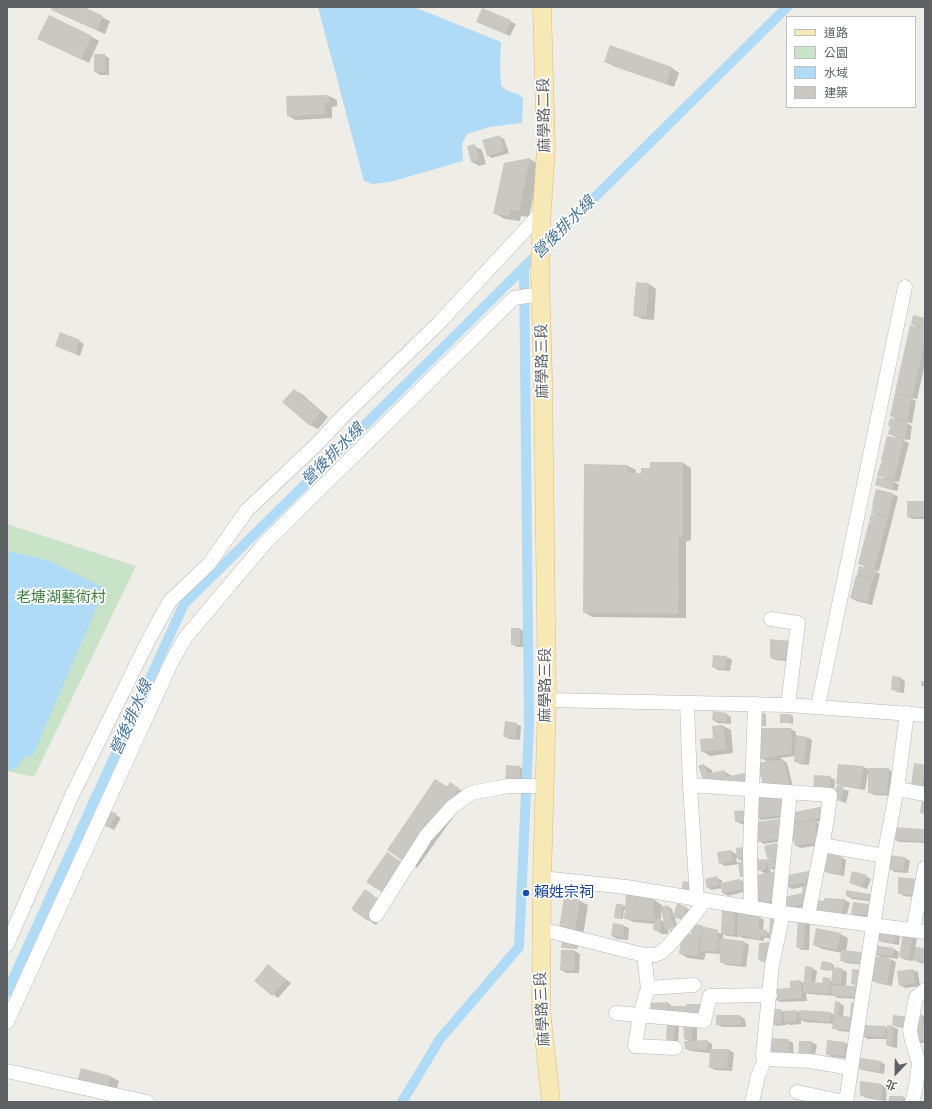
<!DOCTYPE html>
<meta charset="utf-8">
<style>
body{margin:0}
#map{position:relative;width:932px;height:1109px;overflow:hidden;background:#efede7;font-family:Signika,"Noto Sans TC",sans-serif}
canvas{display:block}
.frame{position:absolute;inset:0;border:8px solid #5e6265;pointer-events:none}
.legend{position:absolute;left:786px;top:16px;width:130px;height:92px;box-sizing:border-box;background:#fff;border:1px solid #bfc0c1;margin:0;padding:5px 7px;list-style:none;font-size:12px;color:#5e6265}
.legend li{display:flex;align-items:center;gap:8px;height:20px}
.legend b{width:20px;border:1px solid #bfc0c1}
.north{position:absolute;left:876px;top:1053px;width:40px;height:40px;-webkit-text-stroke:3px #fff;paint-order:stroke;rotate:202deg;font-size:11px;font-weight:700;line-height:16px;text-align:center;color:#5e6265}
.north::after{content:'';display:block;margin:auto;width:14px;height:18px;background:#5e6265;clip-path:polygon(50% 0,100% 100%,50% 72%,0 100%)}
</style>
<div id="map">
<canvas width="932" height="1109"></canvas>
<div class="frame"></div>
<ul class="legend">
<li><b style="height:5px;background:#f6e9b5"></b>道路</li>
<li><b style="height:11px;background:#c8e3c7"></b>公園</li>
<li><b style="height:11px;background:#b0dbf6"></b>水域</li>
<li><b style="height:11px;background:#cac8c3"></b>建築</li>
</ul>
<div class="north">北</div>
</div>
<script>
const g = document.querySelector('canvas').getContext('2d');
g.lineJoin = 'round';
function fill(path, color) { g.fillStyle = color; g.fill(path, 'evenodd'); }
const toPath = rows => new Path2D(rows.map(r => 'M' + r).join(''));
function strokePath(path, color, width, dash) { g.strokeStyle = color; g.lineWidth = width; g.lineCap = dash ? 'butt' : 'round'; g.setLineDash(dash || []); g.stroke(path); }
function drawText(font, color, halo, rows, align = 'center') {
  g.font = font + ' Signika,"Noto Sans TC",sans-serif'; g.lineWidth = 3.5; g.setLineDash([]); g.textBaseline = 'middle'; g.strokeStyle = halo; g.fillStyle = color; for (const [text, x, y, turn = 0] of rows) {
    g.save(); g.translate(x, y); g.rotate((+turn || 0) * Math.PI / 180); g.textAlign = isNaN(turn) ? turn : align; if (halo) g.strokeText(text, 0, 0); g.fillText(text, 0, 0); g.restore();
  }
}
fill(toPath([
 [7,524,136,566,34,777,7,771]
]), '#c8e3c7');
fill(toPath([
 [318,7,414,7,501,42,500,67,501,86,508,91,518,94,523,98,522,123,490,127,467,134,462,144,463,161,390,182,373,184,364,181],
 [7,551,47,560,105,588,33,755,25,757,16,768,9,771,7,770]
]), '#b0dbf6');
fill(toPath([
 [53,7,81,7,110,21,105,34,60,14],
 [482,9,516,24,510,36,482,24],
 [92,37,99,41,89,63,46,43],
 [610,47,672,68,679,73,674,87,613,66,605,61],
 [104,55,109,58,109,75,100,75,95,72],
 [329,96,337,100,337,106,332,107,332,118,296,120,288,116],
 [499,136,504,139,509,153,492,158,487,155],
 [474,146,482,150,486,164,479,166,472,162],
 [530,159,540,165,529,217,521,216,520,221,505,219,494,213],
 [649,284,656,289,654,320,642,319,634,315],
 [925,319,925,364,917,399,910,398,916,401,912,423,905,422,912,426,910,440,901,439,909,443,899,482,893,481,899,485,897,491,881,487,876,484,885,479,879,475,898,438,889,434,891,426,897,420,891,416,911,326,919,328,912,324],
 [79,341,84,344,80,356,56,346],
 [294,390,302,394,328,417,318,429,310,425],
 [651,463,683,463,691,468,691,540,686,542,686,618,592,617,584,612,628,466,636,470,636,474,642,474,651,469],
 [877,490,893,494,898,497,879,571,874,570,880,574,872,605,856,601,851,598,860,567,867,568,859,563,876,524,870,521,878,516,872,513],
 [925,502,925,519,913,519,908,517],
 [520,629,525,632,525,647,517,647,512,644],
 [770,648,795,662,776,660,771,658],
 [727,657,732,660,730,671,718,670,713,667],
 [901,678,905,681,904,693,897,692,892,689],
 [726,714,731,717,731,724,718,723,713,720],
 [764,714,766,715,766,726,761,726],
 [781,715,793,716,793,724,781,722],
 [516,724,521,726,520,740,509,739,504,736],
 [723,726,731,730,733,753,710,756,702,751,714,739],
 [791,729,796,732,796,736,807,737,812,740,809,765,800,764,795,761,795,756,780,758,787,763,793,787,770,790,768,762,761,758],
 [915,764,925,766,925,789,917,788],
 [704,765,712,770,713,774,724,771,732,776,713,789,700,766],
 [507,766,520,767,525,770,524,785],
 [864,767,869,770,888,769,893,772,892,796,874,795,869,792,868,773,865,790,842,786,837,784],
 [815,776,830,777,835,780,834,793],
 [435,780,448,787,450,784,469,795,417,868,407,862],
 [837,787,849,791,846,803,834,799],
 [757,796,784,818,825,807,828,819,816,822,820,824,822,845,801,848,796,846,790,828,788,840,764,844,759,841,780,820,780,818,761,820,756,817],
 [791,822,797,826,790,827],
 [109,811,121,818,114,830,102,823],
 [735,812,753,823,741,824,736,821],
 [895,828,925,830,925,843,900,842,895,840],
 [776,844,780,847,783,869,774,870,770,868,771,873,783,902,764,906,759,883,766,874,759,870,758,859,761,861,765,860,768,862,771,859,767,857],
 [731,851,738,855,755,860,746,879,741,876,739,864,725,866,720,863],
 [736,858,744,862,737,863],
 [841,857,846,860,844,876,828,873,823,870],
 [891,857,905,858,910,861,908,873,895,872,890,869],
 [866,876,871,879,867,889,850,883],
 [785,877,818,884,792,889,787,886],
 [717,878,722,880,722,884,740,880,745,882,747,891,728,896,723,893,722,888,712,890,707,887],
 [899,878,921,898,904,896,899,893],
 [365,891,375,921,378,923,376,925,352,909],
 [803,894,813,906,792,909,787,906],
 [870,895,875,898,875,902,852,899,847,896],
 [648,896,662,905,662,908,667,906,672,909,674,916,686,908,691,911,687,922,675,917,677,926,669,928,669,930,678,928,672,932,668,930,668,934,662,934,654,929,655,924,633,922,625,918,626,910,624,910,623,919,615,918,622,905,626,907],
 [661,911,665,922,661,920],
 [845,900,850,903,846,917,825,902],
 [580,901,588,905,583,936,568,933],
 [868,905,873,908,871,917,857,917,852,914],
 [735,911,740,914,759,917,764,920,763,931,770,933,770,938,764,938,764,941,743,938,739,936,739,937,727,936,723,934,723,939,744,942,749,945,746,967,726,965,721,962,720,954,706,953,704,960,688,958,681,954,692,935,701,926,722,934],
 [805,921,810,924,809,950,802,950,797,947],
 [624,926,629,928,628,940,617,939,612,936],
 [879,930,900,935,899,945,882,942,877,939],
 [840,934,848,938,846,952,861,953,866,956,866,965,846,963,841,960,842,953,822,949,814,945],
 [912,936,917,939,915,948,925,949,925,964,920,963,913,959,913,961,905,960,900,957],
 [578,943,577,949,562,947],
 [894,949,899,952,898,959,886,957,896,962,892,986,877,983,872,980,881,957,873,953],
 [562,951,575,951,580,954,579,973,566,973,561,970],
 [822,963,832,964,834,965,833,968,842,969,847,972,846,986,858,987,852,983,853,970,861,971,866,973,864,987,857,986,863,990,861,999,838,998,834,996,809,994,806,993,807,1001,781,1002,776,1000,775,990,792,989,791,981,800,981,804,983,806,967,812,968,817,971,815,983,823,984,824,978,832,981,833,971,827,967,826,969,828,971,821,969],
 [268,965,291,983,278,998,255,981],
 [913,970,918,972,920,986,905,988,900,985],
 [668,1003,673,1007,687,1007,704,1005,674,1018,652,1004],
 [839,1003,844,1006,843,1017,858,1033,839,1031,834,1028,834,1024,805,1022,801,1020,801,1024,790,1025,787,1023,787,1025,777,1026,772,1023,781,1010,784,1012,797,1011,800,1013,831,1013,835,1016],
 [740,1016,745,1019,746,1027,722,1027,717,1024],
 [923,1016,925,1018,925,1043,920,1043,913,1039,913,1029,898,1027,893,1025,910,1018],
 [668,1022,679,1025,678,1047,672,1047],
 [684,1024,697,1027,697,1042,707,1041,712,1044,712,1050,729,1050,734,1053,732,1071,715,1070,710,1067,710,1053,691,1051,686,1049,691,1042,685,1039],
 [884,1027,887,1028,893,1027,898,1029,897,1048,892,1047,887,1045,887,1039,868,1039,863,1036],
 [788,1040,793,1043,794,1058,776,1059],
 [828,1041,845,1043,850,1046,849,1059,832,1057,827,1054],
 [800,1042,812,1042,817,1045,814,1059],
 [880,1062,885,1064,884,1074,862,1070,857,1067],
 [111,1077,119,1081,115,1094,86,1086],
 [861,1083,882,1085,887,1088,886,1101,866,1098,861,1095],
 [890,1097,903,1097,908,1100,908,1102,890,1102]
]), '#0003');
strokePath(toPath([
 [7,992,184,604,787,7],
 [402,1102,440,1039,519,947,529,726,524,267]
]), '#b0dbf6', 10);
fill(toPath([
 [52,7,84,7,103,16,97,30,51,10],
 [482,8,511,20,505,34,476,22],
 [49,15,92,36,81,59,37,39],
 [610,45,672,67,666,84,604,62],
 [94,54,105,54,105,72,94,72],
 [329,95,329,102,324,103,325,114,287,116,286,96],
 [500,135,504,151,487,156,482,140],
 [475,144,479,160,471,162,467,146],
 [530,158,519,211,510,210,509,216,493,214,504,163],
 [636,282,649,283,646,317,633,316],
 [913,315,925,318,925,328,911,324],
 [910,325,925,329,925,340,912,397,895,392],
 [60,332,80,340,75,354,55,346],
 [294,389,321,412,310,426,282,402],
 [895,393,912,398,907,421,890,416],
 [890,418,907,422,905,438,888,434,890,427,903,430,888,426],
 [887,436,904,439,894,480,877,476,882,460,890,462,881,460],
 [650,462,683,462,683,536,679,537,678,614,583,613,584,464,628,465,628,473,641,473,641,468,650,468],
 [877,477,894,481,892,489,875,485],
 [876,489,893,493,888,517,871,513,873,506,872,505],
 [907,501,925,501,925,516,907,517],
 [871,514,888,518,874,569,858,564,869,522,879,524,869,521],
 [859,566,876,570,874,578,857,574],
 [856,575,873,579,867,602,850,598],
 [511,628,520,628,520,645,511,645],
 [770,639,792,641,790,660,770,658],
 [713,655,727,656,725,669,712,667],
 [892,676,901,677,899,691,891,690],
 [921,681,925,681,925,686,921,686],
 [713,711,727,713,726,722,712,720],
 [758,712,765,713,764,725,758,725],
 [780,714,791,714,791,723,780,723],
 [505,721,517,723,515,738,503,737],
 [723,725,726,749,701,752,700,739,713,738,712,726],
 [760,728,791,728,792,753,760,759],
 [796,735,807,737,804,763,794,762],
 [783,759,789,784,764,788,757,763],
 [914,763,925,765,922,787,911,786],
 [704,764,707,774,724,770,726,777,748,772,751,783,705,785,698,766],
 [838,764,864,766,860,788,836,784],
 [506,765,520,766,519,783,505,782],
 [868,768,889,768,887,794,868,793],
 [814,775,831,776,829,791,813,790],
 [435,779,447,787,450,782,459,788,406,863,387,850],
 [837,785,844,787,841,801,833,799],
 [756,795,786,796,785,815,755,818],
 [922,800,925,801,925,814,920,813],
 [825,806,823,817,792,824,790,813],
 [109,810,117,814,109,828,101,824],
 [748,810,749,821,735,822,734,811],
 [786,818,784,838,758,842,756,822],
 [815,820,817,842,795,846,789,826],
 [893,827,925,829,924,841,894,840],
 [776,843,778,855,767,858,764,846],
 [749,846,750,857,737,859,736,848],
 [731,850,733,861,719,864,717,852],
 [387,852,406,865,386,895,366,882],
 [823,853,842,856,840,874,822,871],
 [890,855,905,857,903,871,889,869],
 [777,857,779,866,768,868,766,859],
 [759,858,759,860,765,859,766,869,758,871,755,859],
 [747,861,749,876,740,877,738,862],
 [813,870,814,881,786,886,784,876],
 [776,871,778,899,758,904,753,884,758,882,756,875],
 [852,871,867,875,861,887,849,883],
 [717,876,719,885,707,888,705,879],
 [898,877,918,879,916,895,898,894],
 [740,879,743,889,722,893,720,883],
 [683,881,695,883,693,893,681,892],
 [803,886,809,887,808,903,786,907,784,897,802,893],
 [365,889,380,900,368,915,371,917,368,921,351,909],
 [846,890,870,894,870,900,846,896],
 [626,894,649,895,649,899,654,899,653,918,661,919,660,931,653,930,654,921,624,919],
 [564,897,580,900,575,932,559,929],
 [824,898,845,899,841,915,816,911,815,900,824,901],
 [853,902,869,904,867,915,851,914],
 [677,903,687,907,682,920,673,917],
 [616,904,623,904,621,919,614,918],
 [668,905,674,928,666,930,660,907],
 [722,908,735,910,734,935,721,934],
 [738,913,759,916,759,929,767,930,767,936,760,936,760,939,749,938,749,921,749,936,737,936],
 [770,918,778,919,776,940,769,939],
 [798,920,805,920,804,948,796,947],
 [613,923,624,925,623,937,611,936],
 [692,924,702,925,697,956,679,954,682,933,691,934],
 [702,926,718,930,717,952,700,951],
 [816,928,841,933,837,950,813,945],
 [878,928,896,932,894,943,876,940],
 [903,933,913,935,908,959,899,957],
 [719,938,744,941,741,965,720,963],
 [562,940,576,941,575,949,561,948],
 [770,942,769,964,758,960,759,943],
 [873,945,894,948,893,956,872,953],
 [915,947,925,948,925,962,914,961],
 [561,950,575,950,574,971,560,970],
 [841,950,862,952,861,963,840,961],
 [875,956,891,959,887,984,871,981],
 [822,961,832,963,831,971,820,969],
 [268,964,286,980,272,996,254,981],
 [805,966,812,967,811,982,822,983,823,977,830,978,829,994,803,992],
 [833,967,842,968,841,984,831,983],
 [852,969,861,970,859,985,851,984],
 [913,969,915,983,899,986,897,971],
 [800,980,802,998,775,1000,774,989,790,988,790,981],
 [830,985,858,986,856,997,832,996],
 [835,1001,840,1002,838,1015,850,1017,851,1002,856,1003,853,1031,832,1029],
 [668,1002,667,1014,651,1014,651,1003],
 [686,1004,704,1004,703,1018,686,1017],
 [669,1006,686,1006,684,1016,668,1016],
 [773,1009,781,1009,782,1023,771,1024],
 [797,1010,796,1022,784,1022,784,1011],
 [799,1010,831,1012,830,1022,799,1019],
 [716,1015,740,1015,741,1025,716,1025],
 [893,1015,910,1017,909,1027,892,1025],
 [913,1015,923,1015,922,1026,925,1026,925,1040,912,1039],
 [667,1021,675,1021,673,1045,666,1044],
 [683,1023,692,1023,692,1039,684,1039],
 [862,1025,885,1026,885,1037,862,1036],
 [887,1025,893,1026,892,1045,886,1045],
 [769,1038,789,1039,789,1056,770,1056],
 [708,1040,707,1050,685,1049,684,1041],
 [827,1040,845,1042,844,1056,826,1055],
 [799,1041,812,1041,810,1057,798,1057],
 [710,1049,729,1049,727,1068,709,1068],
 [855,1057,881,1061,879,1072,856,1068],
 [81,1068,111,1076,107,1091,77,1082],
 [860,1081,882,1084,881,1099,860,1095],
 [889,1096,903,1096,903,1102,889,1102]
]), '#cac8c3');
const minor = toPath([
 [771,619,798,623,788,705],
 [547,700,788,705,925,715],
 [687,703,690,785,697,899],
 [818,706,905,287],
 [690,785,830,795,827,820,808,916],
 [897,789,925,794],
 [822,845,884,856],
 [542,878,626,887,783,913,925,932],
 [751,908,750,851,755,704],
 [778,912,790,792],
 [783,913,772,965,763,1055,765,1059,810,1061,851,1068],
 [376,915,426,836,452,807,471,793,508,786,544,786],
 [541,929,644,955,655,955,662,952,671,943,696,913,704,901],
 [913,930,925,868],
 [7,945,73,793,149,639,170,601,209,564,247,510,315,446,346,413,438,324,542,212],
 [644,955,648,988,640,1015,635,1046,675,1048],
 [648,988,694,985],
 [616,1013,704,1021,710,996,770,995],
 [7,1022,171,663,185,638,266,542,514,298,541,294],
 [7,1071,147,1102],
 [797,1092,844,1102],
 [752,1102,758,1076,765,1059],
 [846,1102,884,856,897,789,907,713],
 [912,1102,916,1086,919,1063,912,1041,910,1030,916,997,925,990]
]);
const major = toPath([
 [542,7,546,149,541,224,540,275,543,376,547,700,542,878,541,1010,551,1102]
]);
strokePath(minor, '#b4b7ba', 15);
strokePath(major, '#e2bc6d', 19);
strokePath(minor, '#fff', 14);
strokePath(major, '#f6e9b5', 18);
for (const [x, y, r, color] of [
 [526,893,4,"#1a4fb4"]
]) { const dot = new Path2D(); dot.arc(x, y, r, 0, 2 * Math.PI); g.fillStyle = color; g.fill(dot); strokePath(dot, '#fff', 1.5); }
drawText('15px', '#5e6265', '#fff', [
 ["麻學路二段",545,115,-91],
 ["麻學路三段",543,361,-91],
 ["麻學路三段",546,685,-90],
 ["麻學路三段",543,1009,-93]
]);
drawText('15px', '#408340', '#fff', [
 ["老塘湖藝術村",61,598]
]);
drawText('15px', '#164399', '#fff', [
 ["賴姓宗祠",534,893]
], 'left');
drawText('italic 16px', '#4b779e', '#fff', [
 ["營後排水線",564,228,-45],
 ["營後排水線",333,455,-45],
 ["營後排水線",132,718,-66]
]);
</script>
